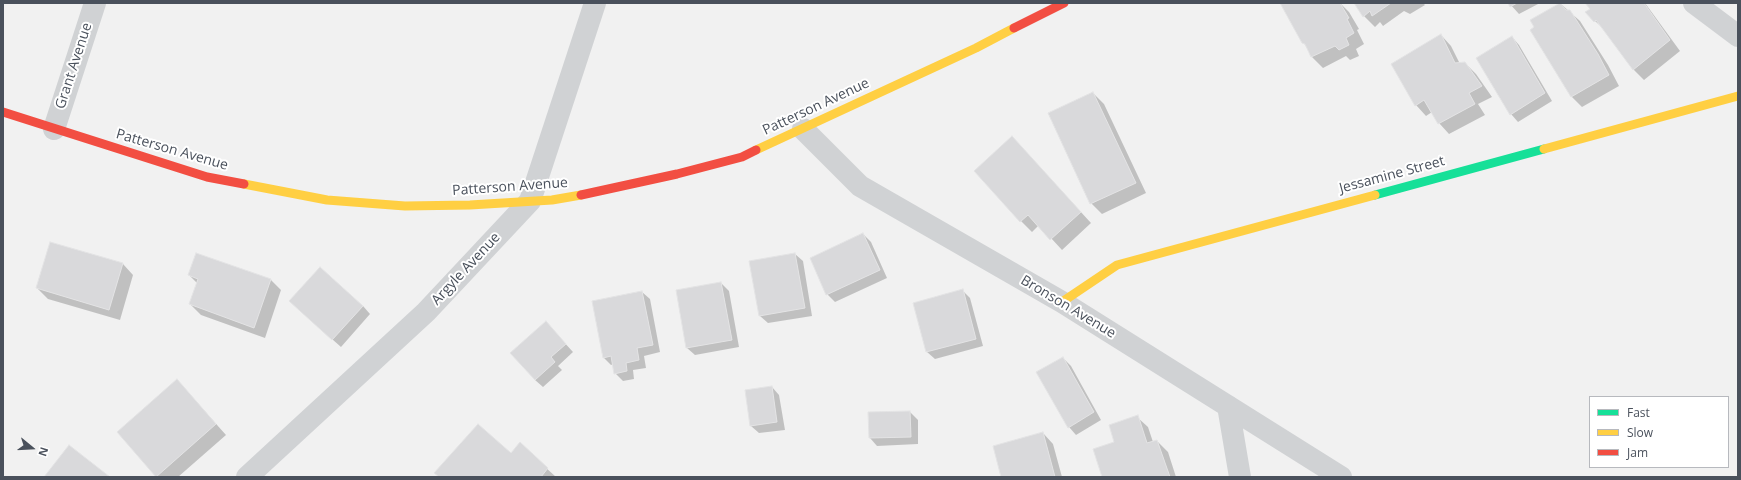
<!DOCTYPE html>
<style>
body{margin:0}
#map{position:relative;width:1741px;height:480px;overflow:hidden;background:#f1f1f1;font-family:"Open Sans",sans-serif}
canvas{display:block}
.frame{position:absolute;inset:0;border:4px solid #4a515c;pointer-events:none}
.legend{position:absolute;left:1589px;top:396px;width:140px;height:72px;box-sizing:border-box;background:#fff;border:1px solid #b7b9be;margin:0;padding:5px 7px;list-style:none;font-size:12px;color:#4a515c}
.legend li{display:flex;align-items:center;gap:8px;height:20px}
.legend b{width:20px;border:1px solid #b7b9be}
.north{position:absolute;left:12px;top:428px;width:40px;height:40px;-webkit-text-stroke:3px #fff;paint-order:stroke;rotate:108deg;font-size:11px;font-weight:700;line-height:16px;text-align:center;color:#4a515c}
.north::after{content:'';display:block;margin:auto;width:14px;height:18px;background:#4a515c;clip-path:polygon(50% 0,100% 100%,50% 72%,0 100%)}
</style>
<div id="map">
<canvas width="1741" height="480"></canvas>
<div class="frame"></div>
<ul class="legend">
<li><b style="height:5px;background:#16e098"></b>Fast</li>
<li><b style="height:5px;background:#ffcf43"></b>Slow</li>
<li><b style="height:5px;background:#f24e42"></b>Jam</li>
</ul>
<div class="north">N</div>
</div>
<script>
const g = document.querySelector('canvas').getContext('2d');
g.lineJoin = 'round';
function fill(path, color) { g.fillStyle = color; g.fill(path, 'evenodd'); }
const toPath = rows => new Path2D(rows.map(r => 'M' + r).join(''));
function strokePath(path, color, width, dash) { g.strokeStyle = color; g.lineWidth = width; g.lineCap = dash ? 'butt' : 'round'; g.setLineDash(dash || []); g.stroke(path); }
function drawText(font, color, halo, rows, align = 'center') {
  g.font = font + ' "Open Sans",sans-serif'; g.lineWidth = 4; g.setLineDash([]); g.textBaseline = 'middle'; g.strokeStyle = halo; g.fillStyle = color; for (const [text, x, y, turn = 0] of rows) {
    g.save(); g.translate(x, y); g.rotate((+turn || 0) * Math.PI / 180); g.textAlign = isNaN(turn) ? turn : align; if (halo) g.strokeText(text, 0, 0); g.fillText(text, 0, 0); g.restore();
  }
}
fill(toPath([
 [1281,3,1340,3,1349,12,1359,29,1357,30,1364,44,1356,49,1359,56,1350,60,1346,56,1323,68,1312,57],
 [1355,3,1423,3,1425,5,1410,14,1404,11,1383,26,1380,22,1375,27,1364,16],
 [1509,3,1540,3,1519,14],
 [1586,3,1645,3,1680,51,1644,80,1634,70,1606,31,1595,21,1591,9],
 [1561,4,1580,21,1608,65,1619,86,1582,107,1571,96,1531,20],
 [1441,35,1451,46,1460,64,1465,63,1476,74,1492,97,1478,104,1485,115,1449,134,1439,123,1432,112,1426,116,1416,105],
 [1512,37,1519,45,1552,101,1518,122,1511,114],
 [1093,93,1104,104,1146,193,1102,214,1091,203],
 [1012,137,1091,223,1062,250,1039,225,1032,232,1021,221],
 [863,234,871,242,887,278,835,302,827,294],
 [50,243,123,264,133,275,120,320,48,299,37,288],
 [795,254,803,261,812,316,768,323,760,316],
 [189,275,271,280,281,290,265,338,201,315,190,304,198,284],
 [721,283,729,291,739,347,695,355,687,348],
 [962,290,970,298,983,346,935,359,927,352,914,303],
 [642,292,650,299,660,352,644,356,646,368,633,370,634,379,623,381,615,373,614,364,611,365,603,357],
 [363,306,370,314,341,347,298,309],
 [553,330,573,352,558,366,562,370,543,387,535,380],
 [1063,358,1071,366,1101,420,1076,435,1069,427],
 [177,380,226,435,178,477,157,477,118,432],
 [772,387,779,395,785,430,759,433,751,426],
 [910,412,918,420,918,444,877,446,870,438],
 [1137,417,1148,427,1153,442,1157,441,1168,452,1176,477,1103,477],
 [1043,433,1053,444,1062,477,1002,477],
 [520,444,556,477,440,477,511,454]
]), '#0003');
const building = toPath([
 [1280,3,1340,3,1349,18,1347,19,1354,33,1346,38,1349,45,1339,50,1335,46,1311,57,1305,44,1302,43,1280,3],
 [1354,3,1391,3,1372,16,1370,11,1363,17,1354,3],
 [1508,3,1517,3,1510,7,1508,3],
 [1560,3,1566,10,1570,10,1598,54,1609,75,1571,97,1530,30,1534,27,1530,20,1560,3],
 [1585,3,1644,3,1670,40,1633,70,1596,20,1594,22,1585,12,1590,9,1585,3],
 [1441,34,1455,63,1465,62,1482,86,1469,93,1475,104,1438,124,1424,100,1415,106,1391,64,1441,34],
 [1512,36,1545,93,1510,115,1476,58,1512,36],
 [1093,92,1136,183,1090,204,1048,113,1093,92],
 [1012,136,1081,212,1050,240,1028,215,1020,222,974,171,1012,136],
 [863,233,880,270,826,295,810,258,863,233],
 [50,242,123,263,109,310,36,288,50,242],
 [196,253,271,279,254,328,189,304,198,279,188,275,196,253],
 [795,253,805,308,759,316,749,261,795,253],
 [320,267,363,306,332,340,289,301,320,267],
 [721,282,732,340,686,348,676,290,721,282],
 [963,289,976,339,926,352,913,303,963,289],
 [642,291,653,345,637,348,639,360,626,363,627,371,614,374,611,356,603,358,592,301,642,291],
 [546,321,566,344,551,357,555,362,535,380,510,353,546,321],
 [1063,357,1094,412,1068,428,1036,372,1063,357],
 [177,379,216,424,156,477,117,432,177,379],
 [772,386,777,422,750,426,745,390,772,386],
 [910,411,911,437,869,438,868,412,910,411],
 [1138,415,1147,443,1157,440,1170,477,1102,477,1093,449,1114,442,1109,425,1138,415],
 [478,424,511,453,520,442,548,468,541,477,439,477,434,473,478,424],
 [1043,432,1055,477,1001,477,993,446,1043,432],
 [69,445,110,477,44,477,69,445]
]);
fill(building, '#d9d9db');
strokePath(building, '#e3e3e4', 1);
strokePath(toPath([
 [1694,3,1738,36],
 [54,129,95,3],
 [803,129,860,186,1062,302,1341,477],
 [1228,406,1240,477],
 [247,477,426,312,530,201,595,3]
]), '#d0d2d4', 22);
strokePath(toPath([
 [1375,195,1544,149]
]), '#16e098', 9);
strokePath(toPath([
 [1544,149,1738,96],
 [756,150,976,48,1014,28],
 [244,184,327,200,405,206,470,205,552,200,581,195],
 [1062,302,1117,265,1375,195]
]), '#ffcf43', 9);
strokePath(toPath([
 [1014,28,1064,3],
 [3,112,207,177,244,184],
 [581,195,677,174,742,157,756,150]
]), '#f24e42', 9);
drawText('14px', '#4a515c', '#fff', [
 ["Grant Avenue",74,66,-72],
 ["Patterson Avenue",816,107,-25],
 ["Patterson Avenue",172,150,16],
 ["Jessamine Street",1392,175,-15],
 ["Patterson Avenue",510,187,-4],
 ["Argyle Avenue",466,269,-47],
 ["Bronson Avenue",1068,307,31]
]);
</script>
